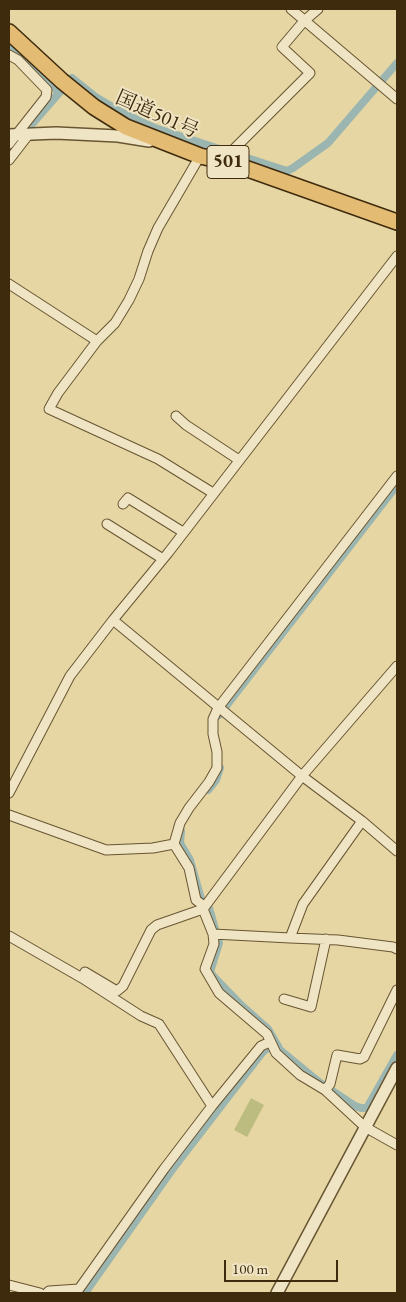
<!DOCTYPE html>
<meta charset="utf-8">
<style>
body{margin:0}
#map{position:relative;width:406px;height:1302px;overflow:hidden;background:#e6d6a3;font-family:"EB Garamond",serif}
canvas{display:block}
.frame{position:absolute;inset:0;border:10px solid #3e2a0d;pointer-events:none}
.scale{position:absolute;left:224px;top:1260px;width:114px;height:22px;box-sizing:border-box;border:2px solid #3e2a0d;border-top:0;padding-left:6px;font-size:15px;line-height:18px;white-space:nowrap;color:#3e2a0d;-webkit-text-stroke:4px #efe4c3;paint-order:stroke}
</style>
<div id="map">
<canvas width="406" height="1302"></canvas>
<div class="frame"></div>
<div class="scale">100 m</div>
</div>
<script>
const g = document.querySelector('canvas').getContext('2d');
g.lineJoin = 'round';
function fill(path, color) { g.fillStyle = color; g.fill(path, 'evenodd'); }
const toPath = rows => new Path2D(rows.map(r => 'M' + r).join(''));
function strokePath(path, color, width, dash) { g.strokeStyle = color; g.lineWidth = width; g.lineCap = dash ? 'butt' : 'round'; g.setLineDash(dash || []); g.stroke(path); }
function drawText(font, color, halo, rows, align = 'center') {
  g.font = font + ' "EB Garamond","Noto Serif JP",serif'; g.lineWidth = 4; g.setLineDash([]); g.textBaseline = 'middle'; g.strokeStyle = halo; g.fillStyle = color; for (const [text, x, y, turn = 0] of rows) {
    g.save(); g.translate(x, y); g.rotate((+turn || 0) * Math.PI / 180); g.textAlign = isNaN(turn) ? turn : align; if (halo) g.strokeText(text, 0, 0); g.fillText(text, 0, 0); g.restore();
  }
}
fill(toPath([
 [251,1098,264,1105,247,1137,234,1130]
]), '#bcbc81');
strokePath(toPath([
 [9,48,16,51,59,92],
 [31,125,72,78,97,98,121,112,155,128,287,171,293,168,328,143,397,63],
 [9,151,16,142],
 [219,715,397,485],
 [208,790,216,780,220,768],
 [181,831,180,843,190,860,201,899],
 [209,908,219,943,210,972,213,976,241,1005,268,1029,280,1050,319,1082,355,1106,361,1108,367,1108,397,1055],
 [85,1293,174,1167,261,1054,266,1049,278,1046]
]), '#9bb6b1', 8);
const minor = toPath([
 [291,9,397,99],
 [9,55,18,60,47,90,46,97,9,144],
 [200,156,158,228,148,251,139,279,129,300,115,323,97,341,58,393,49,409,158,459,213,493],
 [9,160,29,134],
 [228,162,234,149,310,73,282,47,304,21,318,9],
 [9,284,97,341],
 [176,416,186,425,239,460],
 [123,504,128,498,183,532],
 [107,524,163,559],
 [113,620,302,776,362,821,397,851],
 [397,666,302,776,203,909,213,934,214,944,205,969,219,993,267,1034,276,1053,300,1075,325,1090,365,1127,397,1145],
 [9,793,70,676,113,620,168,553,397,256],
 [9,815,106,850,153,848,174,844,189,868,196,900,204,906],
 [362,821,303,904,290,938,338,940,393,947,397,949],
 [174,844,180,823,189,808,209,782,217,768,217,752,213,734,213,719,218,708,397,476],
 [213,934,290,938],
 [9,936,82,978,141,1016,159,1024,212,1106],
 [82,978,85,972,117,991,123,986,151,930,157,925,203,909],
 [284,999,311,1007,326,939],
 [325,1090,330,1084,337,1055,360,1059,364,1057,397,990],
 [9,1285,40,1293],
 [47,1293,49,1291,79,1289,164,1169,212,1106,261,1046,270,1042]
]);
const tertiary = toPath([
 [9,135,56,133,118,136,149,141],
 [277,1293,397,1068]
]);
const trunk = toPath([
 [9,32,62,81,94,107,126,127,200,156,228,162,397,222]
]);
strokePath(minor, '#685532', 11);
strokePath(tertiary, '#685532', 14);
strokePath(trunk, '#3e2a0d', 18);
strokePath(minor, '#efe4c3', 9);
strokePath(tertiary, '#efe4c3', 11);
strokePath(trunk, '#e3bb72', 15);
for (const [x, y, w] of [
 [228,162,42]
]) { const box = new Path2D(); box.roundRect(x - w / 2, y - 16.5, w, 33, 4); g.fillStyle = '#efe4c3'; g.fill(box); strokePath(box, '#3e2a0d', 1); }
drawText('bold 19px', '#3e2a0d', null, [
 ["501",228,162]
]);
drawText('20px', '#3e2a0d', '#efe4c3', [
 ["国道501号",157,115,24]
]);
</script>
